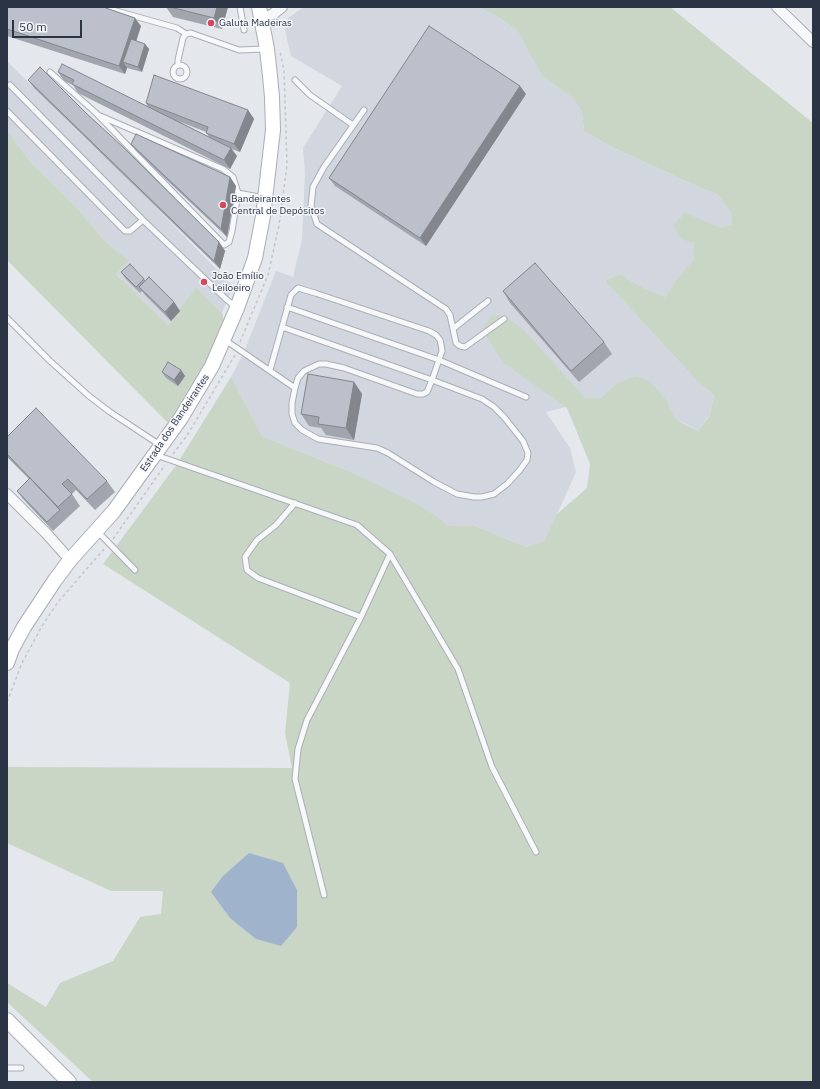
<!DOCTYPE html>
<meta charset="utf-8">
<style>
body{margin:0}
#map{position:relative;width:820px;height:1089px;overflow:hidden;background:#e4e7ec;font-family:"IBM Plex Sans",sans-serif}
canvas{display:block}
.frame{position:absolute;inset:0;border:8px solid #2b3445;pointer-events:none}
.scale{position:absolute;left:12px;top:20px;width:70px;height:18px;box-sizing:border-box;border:2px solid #2b3445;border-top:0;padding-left:5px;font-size:12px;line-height:14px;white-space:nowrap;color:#2b3445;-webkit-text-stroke:3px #f4f6f9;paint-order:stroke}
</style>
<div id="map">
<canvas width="820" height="1089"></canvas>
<div class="frame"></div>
<div class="scale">50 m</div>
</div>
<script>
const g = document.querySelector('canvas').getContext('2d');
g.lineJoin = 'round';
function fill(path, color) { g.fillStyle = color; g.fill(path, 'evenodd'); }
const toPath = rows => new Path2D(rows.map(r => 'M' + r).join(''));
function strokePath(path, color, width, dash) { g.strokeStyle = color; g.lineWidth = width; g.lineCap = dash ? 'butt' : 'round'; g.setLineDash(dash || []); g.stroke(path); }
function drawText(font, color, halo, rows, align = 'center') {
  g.font = font + ' "IBM Plex Sans",sans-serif'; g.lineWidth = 3; g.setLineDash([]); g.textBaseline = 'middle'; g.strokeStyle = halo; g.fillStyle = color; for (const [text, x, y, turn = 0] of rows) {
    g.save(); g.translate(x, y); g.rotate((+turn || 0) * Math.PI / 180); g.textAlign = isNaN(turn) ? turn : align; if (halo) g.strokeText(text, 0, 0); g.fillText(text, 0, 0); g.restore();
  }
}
fill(toPath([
 [304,7,479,7,498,17,517,30,527,47,559,86,573,98,582,112,584,131,612,147,703,189,717,194,731,213,732,224,721,228,694,243,694,259,678,277,665,297,636,284,620,274,605,281,700,384,714,395,709,416,698,431,675,418,668,402,616,384,601,398,546,412,570,448,576,472,554,521,544,541,526,547,473,525,448,526,442,520,353,473,262,436,231,377,244,352,276,271,293,277,302,240,305,173,303,148,342,86,291,56,284,26,288,18],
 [8,62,80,134,117,168,233,286,222,313,196,287,168,325,116,274,128,261,106,242,74,205,31,163,7,130,7,64]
]), '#d2d6de');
fill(toPath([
 [479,7,670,7,813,123,813,1082,93,1082,7,1002,7,983,46,1007,60,983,113,961,140,917,161,914,163,891,111,891,7,843,7,767,292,768,285,733,290,683,103,564,177,464,231,377,262,436,353,473,417,504,442,520,448,526,473,525,526,547,544,541,557,514,587,488,590,464,567,408,504,363,482,330,492,315,506,317,524,330,585,398,601,398,616,384,635,376,649,381,668,402,675,418,684,424,698,431,709,417,714,395,700,384,605,281,620,274,636,284,665,297,678,277,694,259,694,243,681,239,673,225,685,213,721,228,732,224,731,213,717,194,703,189,612,147,584,131,582,112,573,98,542,75,517,30,498,17],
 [297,927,281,945,256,939],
 [7,130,31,163,74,205,106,242,129,261,116,274,168,325,196,287,222,313,225,324,199,378,169,424,7,260]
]), '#c9d6c5');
fill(toPath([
 [249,853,283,863,297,890,297,927,281,946,256,939,230,918,211,892,223,876]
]), '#9fb4cc');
const service = toPath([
 [102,7,177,28,186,34],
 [240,7,244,30],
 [178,65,178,60,183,38,186,34,191,33,239,50,266,49],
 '173 72a7 7 0 1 1 14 0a7 7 0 1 1-14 0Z',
 [50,72,96,113,224,245,229,242,232,231,238,193,264,198],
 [295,80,310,95,353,125],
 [10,85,143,220,227,300,236,307],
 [364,110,324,167,313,187,311,206,317,224,446,309,450,315,456,343,460,346,465,347,504,319],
 [7,111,122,228,125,231,130,231,143,220],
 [98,115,223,169,233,177,238,193],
 [287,307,439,360,526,397],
 [7,318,50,361,89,396,110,412,160,445],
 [454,328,488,301],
 [225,340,295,388,292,403,292,414,295,423,302,430,318,439,377,448,388,453,434,482,457,494,474,497,482,497,494,494,507,484,519,471,527,460,528,453,523,441,504,417,494,407,482,399,432,380,427,392,423,394,417,394,344,368,326,364,319,364,304,371,298,378,295,388],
 [270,370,291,295,298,288,315,293,429,331,436,335,440,340,441,344,442,351,432,380,282,327],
 [156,455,357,525,390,554,458,669,492,767,536,852],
 [295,503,276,525,257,540,245,557,247,570,258,578,361,617],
 [98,532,135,570],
 [324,895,295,779,298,749,307,720,361,617,390,554],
 [7,1068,21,1068]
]);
const minor = toPath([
 [777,7,813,42],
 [261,19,273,14,282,7],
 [7,494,46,533,70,560]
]);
const secondary = toPath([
 [7,663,12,649,24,627,55,580,70,560,114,511,181,418,212,366,237,308,255,258,263,216,273,130,272,97,270,76,267,49,259,7],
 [7,1020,69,1082]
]);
strokePath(service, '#a9aeb7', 7);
strokePath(minor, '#a9aeb7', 12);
strokePath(secondary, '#a9aeb7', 16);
strokePath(toPath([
 [240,342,268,275,279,225,284,188,287,165,286,132,284,70,280,52],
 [173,454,188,434,235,355],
 [113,539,165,465],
 [7,702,22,663,42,626,58,602,104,549]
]), '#c2c5cb', 1.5, [3, 3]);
strokePath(service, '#f7f8fa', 5);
strokePath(minor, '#f7f8fa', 10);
strokePath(secondary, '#fff', 14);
fill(toPath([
 [7,7,141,26,136,41,145,44,149,49,142,72,127,68,125,74,7,36],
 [166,7,228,7,222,29,173,17],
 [58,72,148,107,146,103,248,110,254,119,240,152,231,149,237,156,230,169,78,93,73,85,64,81],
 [178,121,206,132,209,137],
 [28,80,86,113,219,242,225,251,220,269,34,88],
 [526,94,426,246,335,186,329,178],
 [131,144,230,177,236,186,227,237,137,152],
 [121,272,144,279,146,281,174,302,180,311,171,321,145,295,142,291,140,293,125,278],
 [503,291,604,342,612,354,579,382,510,303],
 [181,370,185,376,178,386,166,378,162,372],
 [354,382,362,394,354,440,326,435,321,428,309,426,301,414],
 [7,437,107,481,115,492,95,510,76,490,72,494,80,506,53,531,23,499,17,491,29,479,7,457]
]), '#a1a5ae');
fill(toPath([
 [217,7,228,7,222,29,214,18],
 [135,18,141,26,129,64,123,62,127,68,125,74,119,66],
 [145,44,149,49,142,72,138,67],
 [520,86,526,94,426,246,420,238],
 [248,110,254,119,240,152,234,144],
 [231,148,237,156,230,169,224,160],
 [230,177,236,186,227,237,221,229],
 [219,242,225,251,220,269,214,261],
 [174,302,180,311,171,321,165,312],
 [181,370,185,376,178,386,174,380],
 [354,382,362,394,354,440,346,428]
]), '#83868d');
const building = toPath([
 [7,7,103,7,135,18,119,66,7,29,7,7],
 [170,7,217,7,214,18,170,7],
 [429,26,520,86,420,238,329,178,429,26],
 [131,39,145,44,138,67,123,62,131,39],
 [62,64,231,148,224,160,72,84,74,80,58,72,62,64],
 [40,67,86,113,123,147,219,242,214,261,28,80,40,67],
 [154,75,248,110,234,144,206,133,208,127,146,103,154,75],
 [136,134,230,177,221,229,131,144,136,134],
 [535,263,604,342,571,371,503,291,535,263],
 [130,264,144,279,136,287,121,272,130,264],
 [149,277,174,302,165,312,139,287,149,277],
 [168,362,181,370,174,380,162,372,168,362],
 [308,374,354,382,346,428,318,424,319,417,301,414,308,374],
 [36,408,107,481,87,499,68,479,62,484,72,494,58,507,7,454,7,437,36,408],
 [30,478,60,510,47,522,17,491,30,478]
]);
fill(building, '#bbc0ca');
strokePath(building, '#83868d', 1);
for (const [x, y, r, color] of [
 [211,23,4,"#d1495b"],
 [223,205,4,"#d1495b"],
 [204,282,4,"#d1495b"]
]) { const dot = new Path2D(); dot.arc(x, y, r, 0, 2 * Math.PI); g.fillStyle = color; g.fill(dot); strokePath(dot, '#f4f6f9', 1.5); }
drawText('10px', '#2b3445', '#f4f6f9', [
 ["Galuta Madeiras",219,23],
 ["Bandeirantes",231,199],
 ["Central de Depósitos",231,211],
 ["João Emílio",212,276],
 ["Leiloeiro",212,288]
], 'left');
drawText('10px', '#2b3445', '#f4f6f9', [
 ["Estrada dos Bandeirantes",175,423,-56]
]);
</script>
